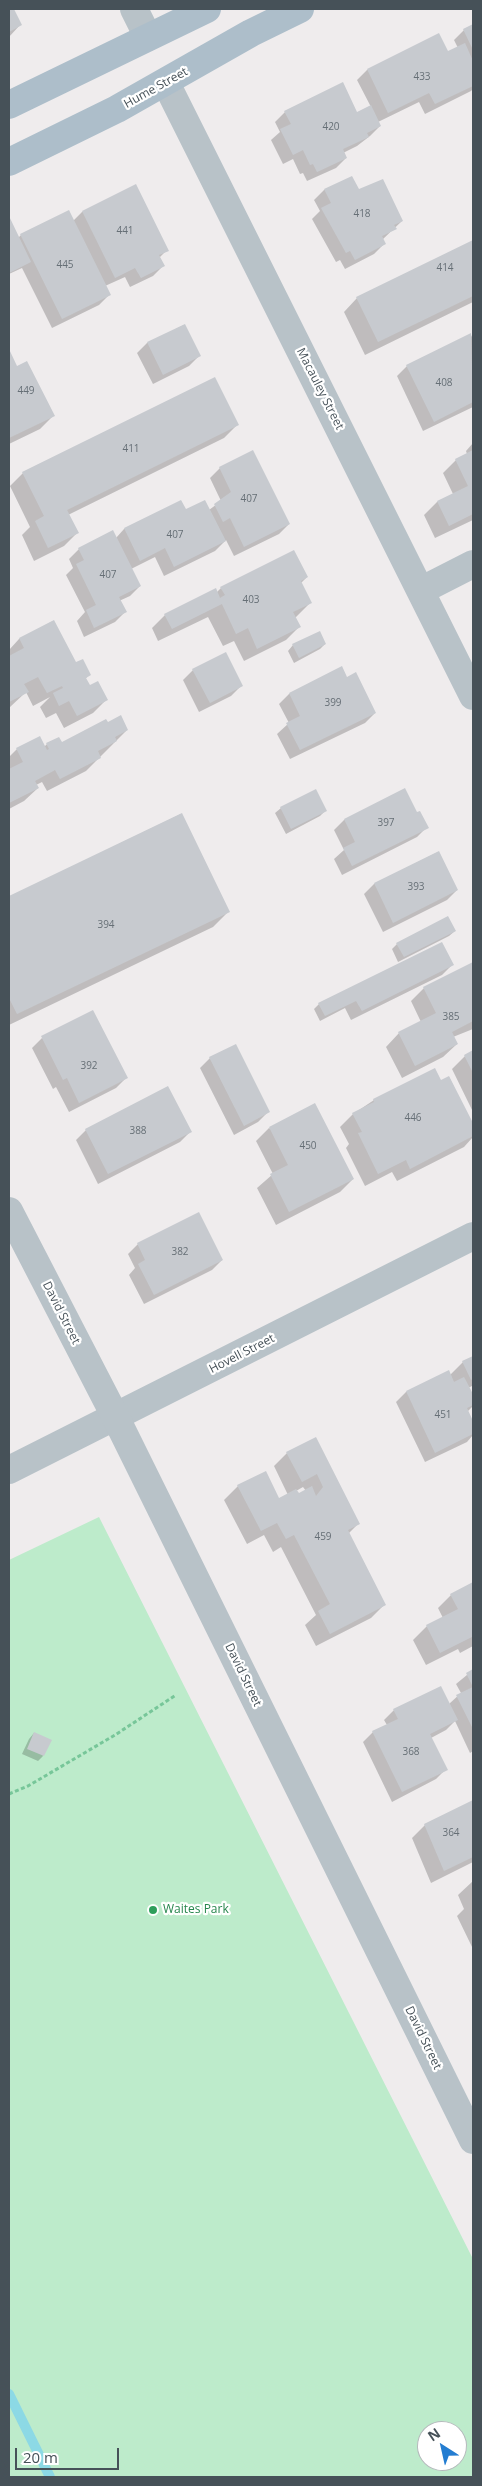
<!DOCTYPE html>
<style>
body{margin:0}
#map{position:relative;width:482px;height:2486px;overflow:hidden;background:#efeced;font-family:"Open Sans",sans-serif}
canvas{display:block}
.frame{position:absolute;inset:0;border:10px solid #465158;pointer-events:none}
.north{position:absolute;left:417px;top:2421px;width:50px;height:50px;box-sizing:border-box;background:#fff;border:1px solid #b5b9bc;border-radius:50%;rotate:325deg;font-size:14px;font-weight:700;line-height:20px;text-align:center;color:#465158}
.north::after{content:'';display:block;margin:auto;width:18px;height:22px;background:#247dd1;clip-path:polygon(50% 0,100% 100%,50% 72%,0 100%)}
.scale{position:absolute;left:15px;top:2448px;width:104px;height:22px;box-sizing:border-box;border:2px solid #465158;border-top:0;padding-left:6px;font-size:15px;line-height:18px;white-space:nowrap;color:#465158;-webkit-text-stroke:4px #fff;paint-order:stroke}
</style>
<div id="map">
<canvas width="482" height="2486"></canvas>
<div class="frame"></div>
<div class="north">N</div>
<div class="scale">20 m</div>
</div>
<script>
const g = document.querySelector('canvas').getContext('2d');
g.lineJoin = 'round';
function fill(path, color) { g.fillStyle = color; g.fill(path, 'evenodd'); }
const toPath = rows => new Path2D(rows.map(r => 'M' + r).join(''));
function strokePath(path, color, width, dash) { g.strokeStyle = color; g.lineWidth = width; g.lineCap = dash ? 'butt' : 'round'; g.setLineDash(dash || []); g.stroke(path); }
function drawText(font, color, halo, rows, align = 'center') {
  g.font = font + ' "Open Sans",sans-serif'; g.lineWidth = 4.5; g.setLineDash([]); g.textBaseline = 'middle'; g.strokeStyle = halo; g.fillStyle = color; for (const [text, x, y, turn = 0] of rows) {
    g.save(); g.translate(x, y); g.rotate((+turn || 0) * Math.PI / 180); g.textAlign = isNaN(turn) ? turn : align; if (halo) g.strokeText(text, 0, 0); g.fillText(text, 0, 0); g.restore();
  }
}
fill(toPath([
 [99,1517,473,2259,473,2477,9,2477,9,1560],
 [427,2431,457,2431,457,2461,427,2461]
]), '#bdebcb');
fill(toPath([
 [9,9,13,9,20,25,9,37],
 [473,25,473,89,471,91,425,114,419,102,378,122,380,126,370,136,357,146,343,153,346,158,336,168,307,181,303,173,300,174,293,159,283,164,271,140,280,132,275,122,285,112,356,114,371,107,357,80,367,70,447,53,458,48,454,40,464,30],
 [352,177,358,191,402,221,382,240,384,244,374,254,345,269,340,260,336,262,312,219,320,211,314,200,324,190],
 [135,186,167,250,159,258,163,266,153,276,130,287,125,277,105,286,109,295,99,305,52,328,22,268,9,274,9,220,18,238,21,235,73,221,82,212],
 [473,242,473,302,365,355,344,312,357,298],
 [184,325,199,356,189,366,153,384,137,353,147,343],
 [471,335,473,339,473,407,423,431,397,376,407,366],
 [9,352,16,368,53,416,40,429,9,444],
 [237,425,224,438,68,515,77,533,64,546,34,561,22,535,30,527,10,486,23,473],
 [473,443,473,520,435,538,424,515,437,502,453,494,443,473,456,460,467,454,466,451],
 [220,468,289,524,279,534,234,556,226,540,215,551,164,576,155,557,131,569,140,586,130,596,119,601,125,612,115,622,84,637,77,621,85,612,66,575,73,568,69,559,79,549,116,538,124,529,181,501,186,511,209,510,221,501,210,478],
 [307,577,301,583,310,603,295,618,299,627,286,640,244,661,234,641,223,646,208,617,158,641,152,628,165,615,217,592,221,588],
 [53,621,75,664,89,675,85,679,89,687,106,700,93,713,64,728,56,713,46,718,40,707,50,697,33,706,26,692,9,708,9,650,19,639],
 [325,644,320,649,294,663,288,651,293,645],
 [193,670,241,686,231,696,199,712,183,680],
 [346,679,375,713,365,723,290,759,277,734,289,723,279,704,289,694],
 [127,730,86,771,47,791,42,782,36,785,38,788,24,801,9,809,9,757,17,749,44,747,47,744,61,744],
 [404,790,416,814,427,827,417,837,342,875,334,859,344,850,334,830,344,820],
 [281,808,325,811,320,816,286,834,275,813],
 [181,814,228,912,213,927,9,1025,9,897],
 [438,852,457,890,447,900,383,932,364,894,374,884],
 [455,931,449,936,398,962,392,949,397,944],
 [473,963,473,1029,453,1037,457,1044,443,1057,402,1078,386,1047,399,1033,421,1022,411,1001,424,988],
 [452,965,442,975,351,1020,345,1008,320,1021,314,1009,319,1004],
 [42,1038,126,1078,116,1088,69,1112,56,1087,53,1089,32,1048],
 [473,1052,473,1112,452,1069,465,1056],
 [210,1058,268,1112,258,1122,234,1135,200,1068],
 [449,1077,473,1126,473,1137,464,1147,397,1181,392,1172,365,1186,346,1148,349,1144,340,1127,353,1114,374,1100,441,1082],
 [269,1128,353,1179,340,1192,276,1225,257,1188,273,1174,256,1141],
 [86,1130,190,1132,180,1142,98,1184,76,1140],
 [198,1214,222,1260,212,1270,144,1304,129,1275,135,1268,128,1254,138,1244],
 [473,1357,473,1390,472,1386,468,1388,473,1397,473,1406,467,1412,473,1424,473,1435,467,1442,425,1462,396,1402,406,1392,448,1372,450,1375,463,1362],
 [315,1439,358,1524,348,1534,384,1605,371,1618,316,1646,305,1625,316,1615,281,1547,273,1552,264,1535,247,1544,224,1500,238,1486,265,1473,279,1500,288,1495,274,1466,287,1453],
 [303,1487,306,1491,298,1495,296,1491],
 [473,1584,473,1646,460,1653,458,1649,426,1665,413,1640,427,1626,443,1618,438,1608,451,1595],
 [473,1670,473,1751,470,1753,455,1721,446,1730,431,1738,446,1769,436,1779,392,1802,363,1742,373,1732,387,1725,384,1720,394,1710,449,1704,461,1693,456,1684],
 [34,1733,43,1756,38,1761,22,1754,29,1739],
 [473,1801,473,1862,431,1883,412,1838,425,1825],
 [473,1881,473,1949,457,1916,464,1909,458,1895]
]), '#0003');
strokePath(toPath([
 [9,2394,50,2477]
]), '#8cd9e5', 10);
fill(toPath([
 [9,9,14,9,22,25,9,32],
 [473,24,473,50,463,29],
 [439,33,448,51,465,43,473,61,473,86,435,104,429,93,388,113,367,69],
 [343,82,357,112,371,105,381,126,367,133,369,137,343,149,347,158,317,172,313,164,310,165,303,150,293,155,280,129,291,124,284,111],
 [352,176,359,189,383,179,403,221,394,225,397,229,382,236,386,244,355,260,350,251,346,253,321,208,331,203,324,189],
 [136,184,169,251,159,255,165,266,141,278,135,268,115,278,82,211],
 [69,210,111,295,62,319,20,234],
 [9,216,31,262,9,273],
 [473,240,473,296,378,342,356,297],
 [185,324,201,356,163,375,147,342],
 [471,333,473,402,434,422,406,365],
 [9,349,17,366,27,361,55,416,9,438],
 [215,377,239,425,67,510,79,533,48,548,35,521,44,516,22,472],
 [253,450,290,524,244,547,230,518,223,522,214,504,231,492,219,467],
 [473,450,473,514,449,526,437,501,468,486,455,459],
 [181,500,186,509,205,500,226,541,174,567,165,548,140,561,124,528],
 [113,530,141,586,119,597,127,612,94,628,86,610,96,605,76,564,84,560,78,548],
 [294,550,308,577,301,581,312,603,293,612,301,627,257,649,248,628,236,634,222,604,172,629,164,614,216,588,220,598,225,595,220,587],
 [54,620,76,662,83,659,91,675,86,678,90,685,98,681,108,700,77,716,69,701,59,706,53,693,63,688,62,686,47,693,38,677,24,684,29,692,9,702,9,656,24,648,19,638],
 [320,631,326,644,299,658,292,644],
 [226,652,243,686,210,703,192,669],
 [342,666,347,677,356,672,376,713,300,750,286,723,300,716,289,693],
 [121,715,128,730,115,737,117,741,98,751,101,758,60,779,55,770,35,781,39,788,9,803,9,769,23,762,16,748,40,736,47,750,49,749,46,743,59,737,62,742,106,719,108,722],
 [405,788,417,812,420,811,429,828,352,866,343,848,355,842,344,819],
 [316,789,327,811,291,829,280,807],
 [182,813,230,912,17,1014,9,998,9,896],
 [439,851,458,890,393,923,374,883],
 [448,916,456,931,404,957,396,943],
 [442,942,454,965,362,1011,356,1001,325,1016,318,1003],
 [473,962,473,1021,452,1032,458,1044,415,1066,398,1032,436,1013,423,987],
 [93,1010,128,1078,79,1103,67,1078,63,1080,41,1036],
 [236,1044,270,1112,244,1126,209,1057],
 [473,1050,473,1073,464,1055],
 [435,1068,441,1080,449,1076,473,1123,473,1136,410,1169,406,1160,378,1174,358,1133,362,1132,352,1113,374,1102,373,1099],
 [168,1086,192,1132,108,1174,85,1129],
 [315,1103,354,1179,289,1212,270,1174,288,1165,269,1127],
 [199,1212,223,1260,154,1295,138,1264,145,1260,137,1243],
 [473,1356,473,1379,471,1380,462,1361],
 [449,1370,454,1382,464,1377,473,1394,473,1405,467,1408,473,1421,473,1434,435,1453,406,1391],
 [316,1437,360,1524,348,1530,386,1605,330,1634,318,1611,330,1604,294,1535,286,1539,277,1523,261,1531,237,1485,266,1471,279,1498,296,1489,299,1493,312,1486,316,1496,323,1487,317,1474,302,1482,286,1452],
 [473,1582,473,1640,472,1637,440,1653,426,1625,458,1609,450,1594],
 [473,1669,473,1729,456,1695,473,1687,466,1673],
 [441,1686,458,1720,430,1734,448,1770,402,1792,372,1731,398,1719,393,1709],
 [34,1732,52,1740,44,1756,27,1749],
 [473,1800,473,1857,444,1871,424,1824]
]), '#c7cacf');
strokePath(toPath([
 [9,1794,28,1786,115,1735,176,1695]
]), '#77c699', 3, [4, 2.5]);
strokePath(toPath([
 [134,9,148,37],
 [166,83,473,696],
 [422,590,473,564],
 [9,1470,473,1236]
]), '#b8c2c8', 28);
strokePath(toPath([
 [9,1211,116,1418,473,2140]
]), '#b8c2c8', 28);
strokePath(toPath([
 [9,105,207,9],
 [9,162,117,109,251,33,300,9]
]), '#adbeca', 28);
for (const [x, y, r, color] of [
 [153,1910,5,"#2e9e5b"]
]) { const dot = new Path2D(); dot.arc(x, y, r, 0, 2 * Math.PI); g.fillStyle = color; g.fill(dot); strokePath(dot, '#fff', 2); }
drawText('10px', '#666f76', null, [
 ["433",422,77],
 ["420",331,127],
 ["418",362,214],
 ["441",125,231],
 ["445",65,265],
 ["414",445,268],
 ["408",444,383],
 ["449",26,391],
 ["411",131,449],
 ["407",249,499],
 ["407",175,535],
 ["407",108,575],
 ["403",251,600],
 ["399",333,703],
 ["397",386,823],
 ["393",416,887],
 ["394",106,925],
 ["385",451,1017],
 ["392",89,1066],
 ["446",413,1118],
 ["388",138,1131],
 ["450",308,1146],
 ["382",180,1252],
 ["451",443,1415],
 ["459",323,1537],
 ["368",411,1752],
 ["364",451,1833]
]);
drawText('12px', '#465158', '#fff', [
 ["Hume Street",156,88,-29],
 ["Macauley Street",320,389,63],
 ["David Street",61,1313,63],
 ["Hovell Street",242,1354,-27],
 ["David Street",243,1675,64],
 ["David Street",423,2038,64]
]);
drawText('12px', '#27864d', '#fff', [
 ["Waites Park",163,1910]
], 'left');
</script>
